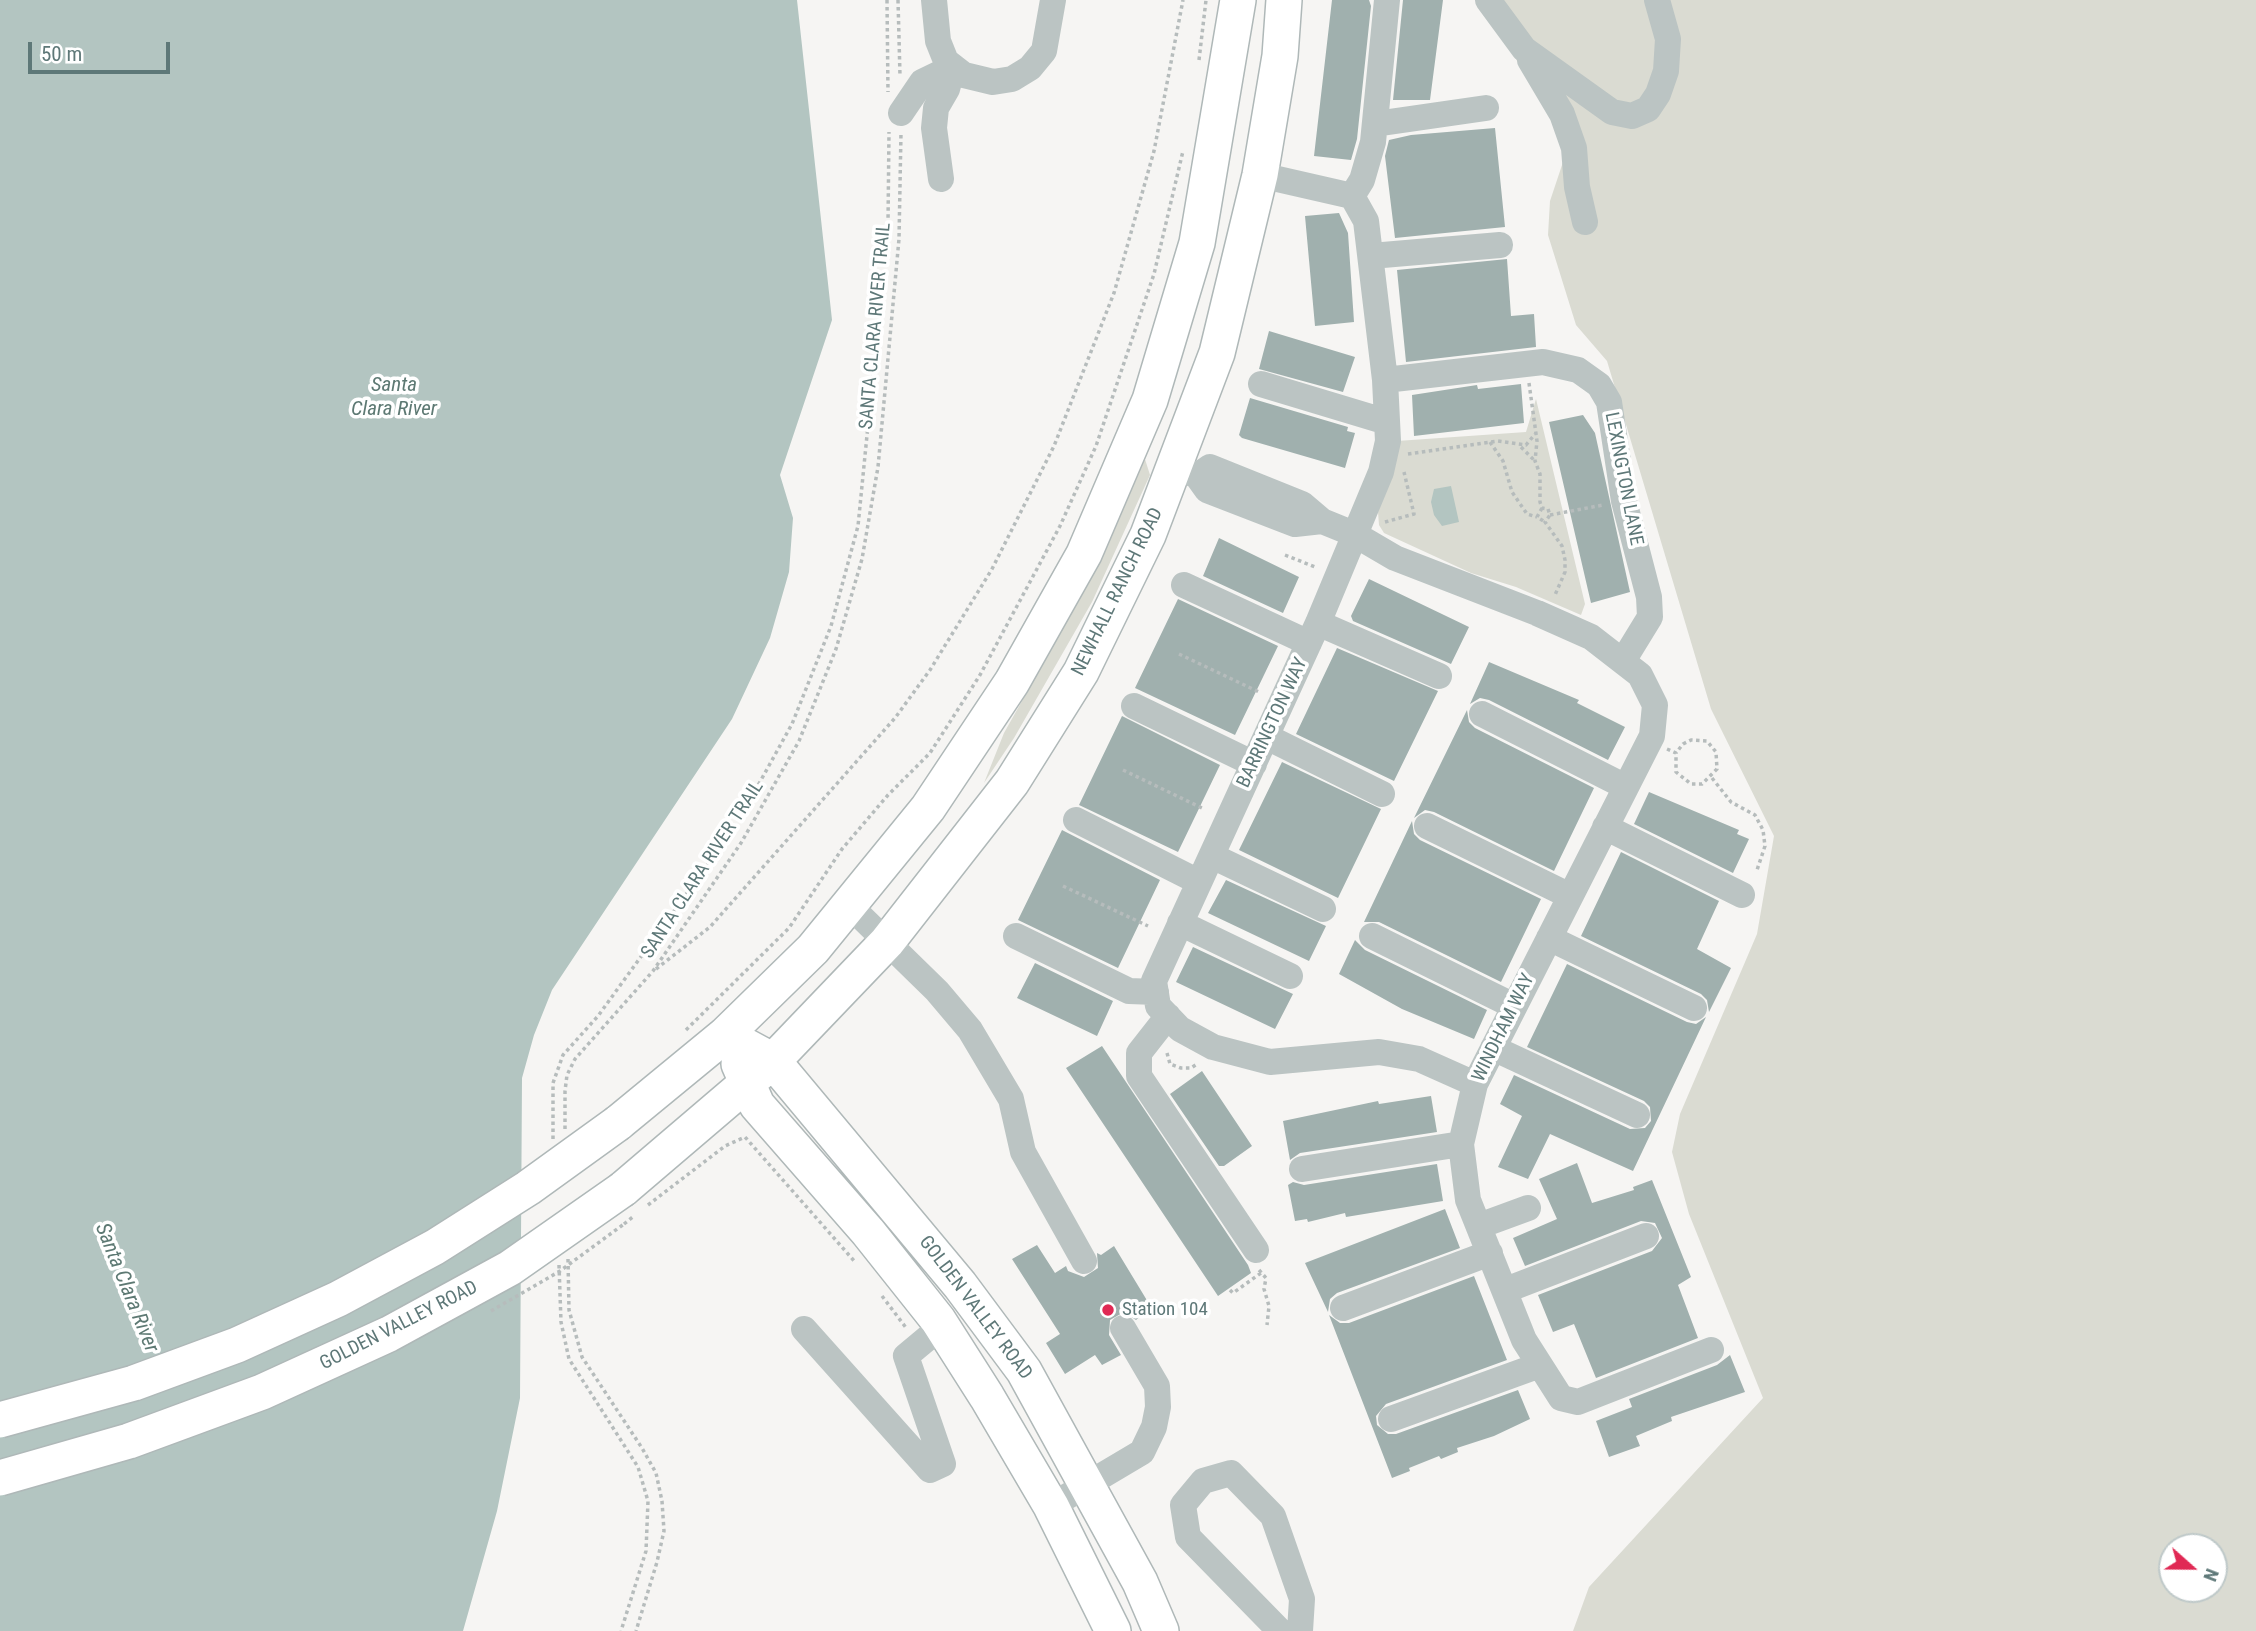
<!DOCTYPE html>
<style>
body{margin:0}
#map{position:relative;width:2256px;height:1631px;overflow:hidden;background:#f6f5f3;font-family:"Roboto Condensed",sans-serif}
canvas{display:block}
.north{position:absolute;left:2158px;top:1533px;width:70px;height:70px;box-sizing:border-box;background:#fff;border:2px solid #bfc9c9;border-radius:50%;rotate:111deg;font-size:19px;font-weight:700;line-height:28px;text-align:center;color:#5e7878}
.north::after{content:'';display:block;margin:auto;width:24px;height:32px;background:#e02954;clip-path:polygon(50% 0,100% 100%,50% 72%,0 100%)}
.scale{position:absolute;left:28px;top:42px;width:142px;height:32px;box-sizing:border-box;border:4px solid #5e7878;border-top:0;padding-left:9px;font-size:21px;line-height:24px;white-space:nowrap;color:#5e7878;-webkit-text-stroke:5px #fff;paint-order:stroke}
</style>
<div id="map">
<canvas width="2256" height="1631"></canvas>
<div class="north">N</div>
<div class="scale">50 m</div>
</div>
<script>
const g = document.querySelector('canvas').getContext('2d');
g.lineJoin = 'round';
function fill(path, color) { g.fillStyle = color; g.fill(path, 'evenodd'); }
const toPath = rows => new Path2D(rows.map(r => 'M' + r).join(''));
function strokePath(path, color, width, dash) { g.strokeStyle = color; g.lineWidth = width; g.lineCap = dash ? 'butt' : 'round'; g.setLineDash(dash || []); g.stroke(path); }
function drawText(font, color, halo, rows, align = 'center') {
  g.font = font + ' "Roboto Condensed",sans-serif'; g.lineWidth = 7; g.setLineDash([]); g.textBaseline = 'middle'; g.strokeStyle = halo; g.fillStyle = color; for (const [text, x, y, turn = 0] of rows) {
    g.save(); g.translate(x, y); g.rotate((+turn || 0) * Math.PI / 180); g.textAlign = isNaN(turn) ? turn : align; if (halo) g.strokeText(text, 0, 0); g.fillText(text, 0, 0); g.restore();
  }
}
fill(toPath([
 [1479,0,2256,0,2256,1631,1573,1631,1589,1587,1763,1398,1689,1214,1672,1152,1680,1114,1757,934,1774,836,1711,709,1607,361,1576,325,1548,235,1550,201,1565,156,1559,128],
 [2172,1547,2214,1547,2214,1589,2172,1589],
 [1536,399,1585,604,1581,615,1516,587,1471,573,1384,533,1379,525,1378,512,1397,441,1526,432],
 [1144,456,1150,475,1092,602,1014,738,984,783,1004,733,1081,596]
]), '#dadbd2');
fill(toPath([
 [0,0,797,0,832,320,780,475,793,518,789,572,770,638,732,719,552,990,534,1035,522,1078,520,1398,497,1511,463,1631,0,1631],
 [1451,486,1459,522,1442,526,1434,515,1431,502,1434,489]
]), '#b3c5c1');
fill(toPath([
 [1332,0,1369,0,1371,6,1357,139,1351,160,1314,156],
 [1403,0,1443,0,1430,100,1393,100],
 [1495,128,1505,227,1395,238,1385,156,1389,140,1411,135],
 [1339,213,1348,233,1354,322,1315,326,1305,216],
 [1507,259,1511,316,1534,314,1536,347,1406,362,1397,270],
 [1269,331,1355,357,1343,392,1259,369],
 [1521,384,1524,423,1414,436,1412,395,1477,385,1478,389],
 [1250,398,1348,427,1347,431,1355,433,1345,468,1242,438,1239,435],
 [1583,415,1595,433,1630,592,1591,603,1549,422],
 [1219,538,1299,577,1283,613,1203,576],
 [1369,579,1469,627,1451,664,1353,621,1351,616],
 [1178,599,1278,646,1235,735,1135,688],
 [1337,648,1438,691,1394,781,1296,734],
 [1489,662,1579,700,1577,703,1625,727,1608,760,1489,700,1480,698,1470,704],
 [1467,710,1469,722,1475,728,1594,788,1554,871,1434,812,1425,810,1414,818],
 [1122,716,1220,765,1178,852,1079,805],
 [1282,762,1381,809,1338,898,1239,850],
 [1649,792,1739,830,1737,834,1749,839,1733,873,1634,824],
 [1412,821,1414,834,1420,840,1541,899,1501,982,1379,922,1364,922],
 [1062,830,1160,880,1118,968,1018,920],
 [1621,852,1719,901,1697,949,1731,968,1709,1012,1707,1000,1701,994,1581,936],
 [1226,880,1326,926,1309,961,1208,913],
 [1355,940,1365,950,1487,1010,1474,1039,1402,1009,1339,974],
 [1193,947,1293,994,1275,1029,1176,982],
 [1035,963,1113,1001,1097,1036,1017,998],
 [1567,964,1687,1022,1696,1024,1706,1017,1633,1171,1550,1134,1528,1179,1498,1167,1522,1116,1500,1104,1514,1075,1630,1129,1645,1128,1651,1121,1650,1107,1644,1101,1527,1047],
 [1102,1046,1248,1265,1251,1273,1218,1296,1066,1068],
 [1202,1071,1252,1146,1224,1166,1219,1166,1170,1094],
 [1431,1096,1437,1132,1300,1153,1290,1160,1283,1121,1378,1101,1379,1104],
 [1577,1163,1592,1203,1634,1190,1633,1187,1652,1180,1691,1277,1678,1285,1698,1338,1596,1378,1574,1324,1553,1332,1538,1295,1652,1251,1662,1238,1655,1223,1641,1221,1525,1266,1513,1238,1557,1219,1539,1179],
 [1437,1164,1443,1201,1346,1217,1345,1213,1308,1222,1307,1219,1295,1221,1288,1185,1293,1182,1304,1185],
 [1445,1209,1460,1248,1337,1293,1330,1299,1328,1312,1305,1263],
 [1037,1245,1055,1273,1066,1266,1068,1271,1084,1277,1098,1268,1097,1253,1101,1255,1114,1246,1151,1307,1136,1320,1124,1312,1110,1320,1109,1335,1121,1355,1102,1365,1095,1355,1065,1374,1046,1343,1060,1334,1012,1259],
 [1474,1276,1507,1360,1386,1404,1376,1416,1377,1425,1388,1434,1396,1434,1518,1390,1530,1419,1494,1436,1457,1448,1458,1452,1441,1459,1439,1456,1409,1468,1410,1471,1392,1478,1329,1315,1340,1323,1349,1323],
 [1730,1355,1745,1392,1671,1417,1672,1421,1636,1436,1640,1446,1609,1457,1596,1421,1632,1407,1629,1399,1717,1365]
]), '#a0b0ae');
const major = toPath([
 [725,1035,773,1061,960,1285,1024,1371,1140,1582,1161,1631],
 [739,1064,757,1105,868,1232,938,1320,987,1397,1051,1506,1113,1631],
 [618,1123,725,1035,813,949,928,808,1012,682,1084,554,1150,400,1197,243,1238,0],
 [623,1189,773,1061,887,942,1012,782,1081,672,1148,535,1217,353,1260,175,1280,56,1284,0]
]);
strokePath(major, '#afb8b8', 38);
strokePath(toPath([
 [887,0,888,92],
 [898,0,900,76],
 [1199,60,1206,0],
 [1529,383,1537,441,1535,461,1540,474,1540,502,1542,508,1548,509,1550,515,1545,522,1562,546,1565,560,1565,572,1555,595],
 [1490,442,1503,461,1512,492,1527,514,1537,517],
 [1521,447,1535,461],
 [1408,454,1498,441,1526,445,1535,434],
 [1542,508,1537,517,1545,522],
 [1550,515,1603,505],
 [1385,522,1414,514,1404,472],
 [1285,555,1315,567],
 [1179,654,1259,692],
 [1667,749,1676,753,1676,772,1691,784,1702,784,1717,769,1716,752,1707,741,1691,740,1683,744,1676,753],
 [1123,770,1204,809],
 [1712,778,1731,802,1755,815,1763,830,1765,846,1757,870],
 [1063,886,1148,926],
 [656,969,710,927,895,718,930,670,992,569,1054,446,1114,293,1154,151,1183,0],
 [686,1030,789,928,842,849,888,795,930,753,980,675,1060,526,1096,446,1154,274,1183,151],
 [1167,1053,1170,1064,1181,1068,1191,1068,1197,1064],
 [565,1129,565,1091,567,1075,575,1059,653,971,741,843,799,741,836,649,862,559,878,467,899,239,901,132],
 [553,1139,553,1083,563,1055,598,1016,735,827,792,724,831,626,858,526,888,224,889,132],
 [648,1205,725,1146,745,1137,856,1263],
 [624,1224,634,1216],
 [568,1259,569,1310,582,1357,642,1448,656,1473,662,1501,664,1531,657,1562,636,1631],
 [559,1265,561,1322,569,1359,638,1467,648,1501,646,1551,621,1631],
 [1259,1270,1266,1278,1264,1289,1269,1306,1267,1325],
 [1230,1290,1233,1293,1261,1273],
 [882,1296,907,1329]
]), '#b6bcbc', 3.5, [3.5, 3.5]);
strokePath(toPath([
 [934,0,938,41,946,61,964,75,993,82,1012,79,1030,68,1044,51,1053,0],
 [1488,0,1524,49,1612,112,1632,116,1648,109,1658,94,1666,71,1668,39,1657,0],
 [1530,60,1562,114,1574,148,1577,187,1585,222],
 [901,113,922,82,953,67,947,89,936,108,934,128,941,179],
 [1375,124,1486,108],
 [1260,175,1352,196,1366,221,1385,380,1388,441,1381,472,1318,623,1154,981,1158,1006,1180,1029,1213,1047,1270,1062,1379,1052,1419,1059,1475,1084],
 [1352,196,1362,180,1373,142,1387,0],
 [1371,256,1500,245],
 [1385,380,1543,362,1578,370,1599,385,1609,402,1624,501,1649,597,1650,617,1623,661],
 [1261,384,1387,422],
 [1182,469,1197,476,1207,490,1282,519,1295,524,1322,521],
 [1197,476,1210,467,1302,504,1322,521,1354,534,1395,558,1537,613,1591,637,1640,675,1655,705,1652,736,1475,1084,1461,1144,1468,1200,1524,1340,1561,1398,1578,1402,1711,1350],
 [1184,585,1309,643],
 [1318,623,1439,676],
 [1134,706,1254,764],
 [1482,714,1626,787],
 [1267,737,1382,794],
 [1076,820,1199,882],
 [1427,826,1570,896],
 [1605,827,1742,895],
 [1212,856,1323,909],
 [849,905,937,991,970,1030,1011,1099,1023,1152,1084,1261],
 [1180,923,1290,976],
 [1016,936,1129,991,1156,992],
 [1372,936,1514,1006],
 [1549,938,1694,1008],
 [1168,1016,1139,1053,1139,1076,1256,1250],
 [1493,1048,1637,1115],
 [1302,1169,1461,1144],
 [1479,1226,1528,1208],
 [1506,1290,1646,1236],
 [1343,1308,1490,1253],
 [804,1329,930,1470,943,1464,906,1356,942,1326],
 [1391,1419,1540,1365],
 [1051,1506,1142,1452,1154,1427,1158,1407,1157,1386,1123,1328],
 [1280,1631,1188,1537,1183,1505,1203,1481,1231,1473,1273,1516,1302,1599,1300,1631]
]), '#bbc4c3', 26);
strokePath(major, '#fff', 35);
const majorBridge = toPath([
 [0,1420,134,1383,237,1345,338,1299,435,1247,528,1188,618,1123],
 [0,1478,129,1441,262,1392,389,1334,510,1268,623,1189]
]);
strokePath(majorBridge, '#afb8b8', 38, []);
strokePath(toPath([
 [491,1311,560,1271,624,1224]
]), '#b6bcbc', 3.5, [3.5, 3.5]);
strokePath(majorBridge, '#fff', 35);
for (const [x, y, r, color] of [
 [1108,1310,7,"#e02954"]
]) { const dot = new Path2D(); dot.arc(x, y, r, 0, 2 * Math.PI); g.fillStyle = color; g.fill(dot); strokePath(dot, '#fff', 2.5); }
drawText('19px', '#5e7878', '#fff', [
 ["SANTA CLARA RIVER TRAIL",876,326,-85],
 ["LEXINGTON LANE",1623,479,79],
 ["NEWHALL RANCH ROAD",1118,592,-64],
 ["BARRINGTON WAY",1273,723,-65],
 ["SANTA CLARA RIVER TRAIL",703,870,-57],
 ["WINDHAM WAY",1504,1028,-64],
 ["GOLDEN VALLEY ROAD",975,1308,53],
 ["GOLDEN VALLEY ROAD",399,1326,-27]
]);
drawText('19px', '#5e7878', '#fff', [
 ["Station 104",1122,1310]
], 'left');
drawText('italic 21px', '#5d7973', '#fff', [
 ["Santa",394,386],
 ["Clara River",394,410],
 ["Santa Clara River",126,1288,68]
]);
</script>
